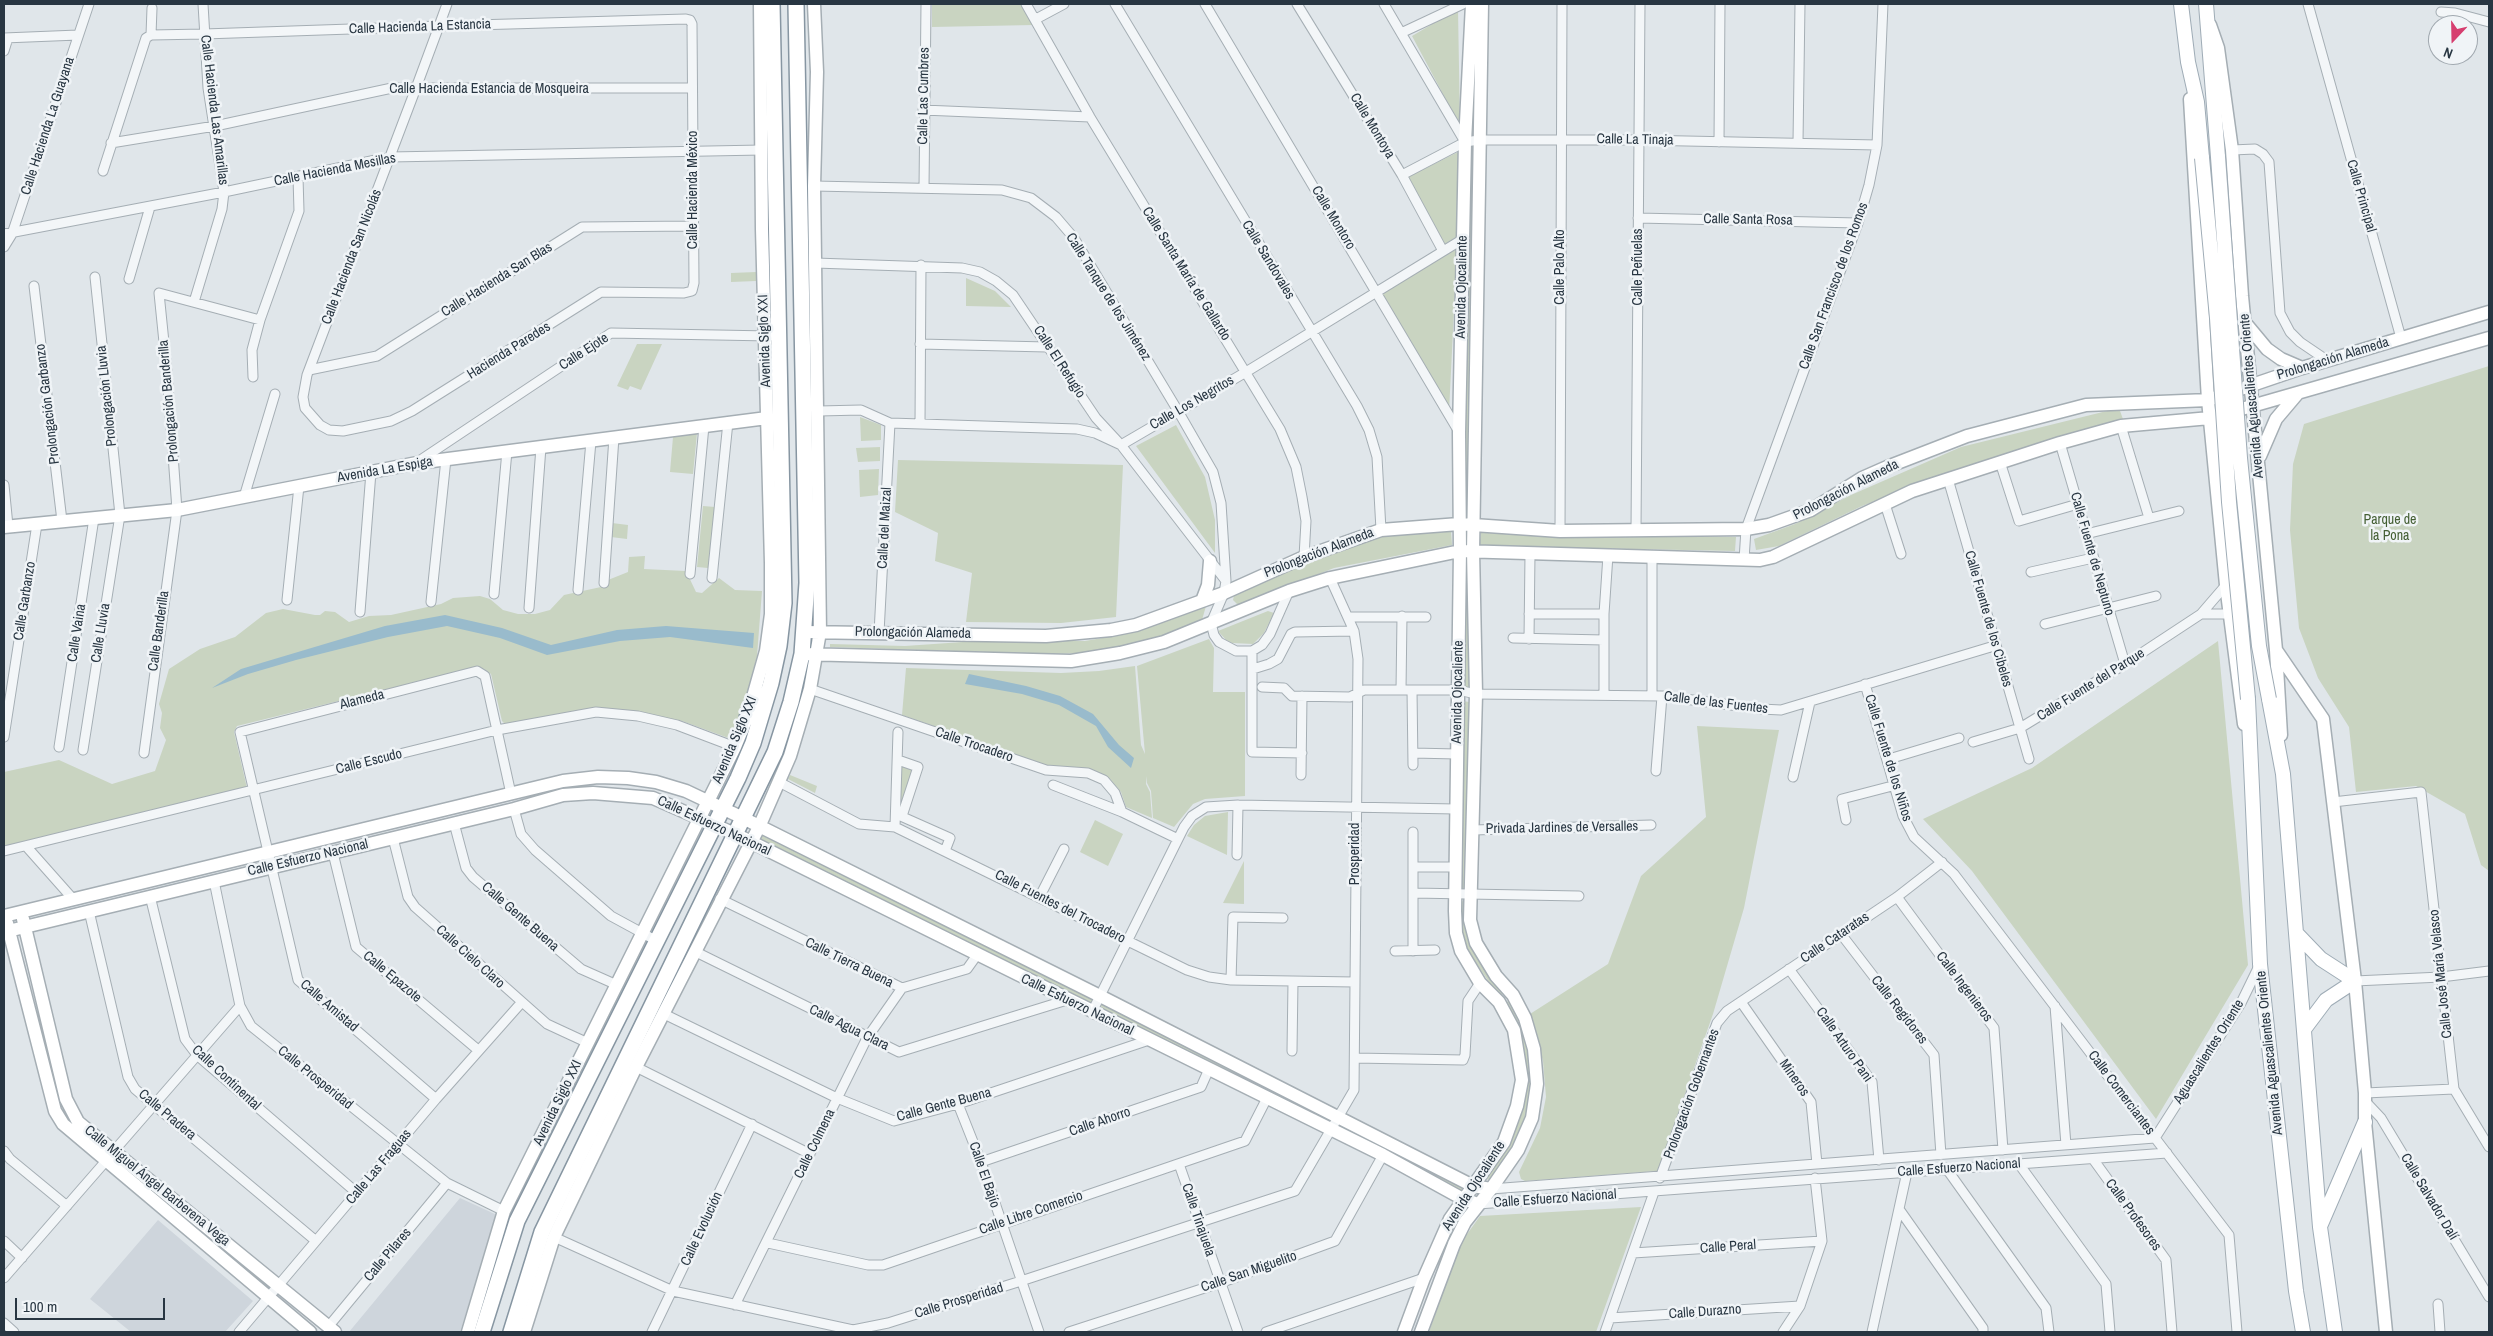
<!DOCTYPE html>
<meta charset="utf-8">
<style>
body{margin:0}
#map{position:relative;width:2493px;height:1336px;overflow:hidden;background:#e0e6ea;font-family:"Archivo Narrow",sans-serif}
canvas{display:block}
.frame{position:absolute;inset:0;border:5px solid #283642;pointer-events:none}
.north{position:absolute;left:2428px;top:15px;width:50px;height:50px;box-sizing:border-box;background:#f0f4f7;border:1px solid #a0a8af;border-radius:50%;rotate:201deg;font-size:14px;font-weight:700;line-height:20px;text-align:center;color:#283642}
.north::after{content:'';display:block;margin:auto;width:18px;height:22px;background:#d63e6f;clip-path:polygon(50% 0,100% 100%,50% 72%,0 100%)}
.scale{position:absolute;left:15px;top:1298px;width:150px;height:22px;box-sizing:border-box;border:2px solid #283642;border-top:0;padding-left:6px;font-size:15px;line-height:18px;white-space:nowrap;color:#283642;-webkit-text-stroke:4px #f0f4f7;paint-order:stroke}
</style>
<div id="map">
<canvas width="2493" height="1336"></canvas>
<div class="frame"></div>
<div class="north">N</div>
<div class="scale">100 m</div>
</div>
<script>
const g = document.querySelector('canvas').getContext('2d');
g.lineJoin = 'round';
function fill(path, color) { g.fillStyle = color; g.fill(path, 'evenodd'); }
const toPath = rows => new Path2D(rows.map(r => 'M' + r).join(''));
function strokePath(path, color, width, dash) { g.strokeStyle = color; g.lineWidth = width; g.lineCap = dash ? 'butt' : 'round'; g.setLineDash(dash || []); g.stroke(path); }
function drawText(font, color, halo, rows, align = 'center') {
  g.font = font + ' "Archivo Narrow",sans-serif'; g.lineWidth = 5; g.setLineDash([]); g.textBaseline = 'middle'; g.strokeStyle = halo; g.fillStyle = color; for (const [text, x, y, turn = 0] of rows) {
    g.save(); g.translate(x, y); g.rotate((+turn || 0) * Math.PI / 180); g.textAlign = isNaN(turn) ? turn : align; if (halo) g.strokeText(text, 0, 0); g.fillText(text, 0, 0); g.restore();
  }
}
fill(toPath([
 [460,1198,497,1215,460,1332,349,1332],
 [158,1220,253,1301,225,1332,131,1332,90,1299]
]), '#ced5dc');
fill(toPath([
 [932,4,1020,4,1034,25,932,27],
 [1458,9,1460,126,1412,36],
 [1469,147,1475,148,1470,519,1463,518],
 [1460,151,1458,236,1445,244,1408,177],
 [1457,249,1449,412,1380,290],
 [756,272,756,281,731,282,731,273],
 [966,278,995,291,1011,307,966,306],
 [637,344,662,344,641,390,630,386,628,390,617,386],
 [2489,366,2489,871,2481,865,2465,814,2416,786,2356,792,2349,727,2318,678,2299,628,2290,530,2293,464,2304,424],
 [2119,408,2124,422,2011,452,1950,472,1862,506,1779,546,1756,550,1754,539,1795,524,1851,495,1961,447],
 [860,417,881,425,881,440,861,441],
 [1176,425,1205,477,1215,520,1215,553,1136,446],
 [697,433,693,474,670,472,673,437],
 [880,447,880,461,858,462,856,448],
 [898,460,1123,465,1116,617,1061,623,966,622,972,573,935,561,938,533,895,512],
 [879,469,878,495,860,497,859,470],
 [703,506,715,507,708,568,697,567],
 [612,523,628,525,627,539,611,537],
 [1451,531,1452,545,1334,568,1242,604,1237,604,1233,600,1234,595,1238,591,1381,535],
 [1481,533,1736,537,1735,551,1479,546],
 [645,556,644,569,686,571,696,592,702,593,719,578,735,590,762,591,757,656,748,693,731,739,682,721,612,709,594,709,505,724,502,721,491,674,484,669,477,667,237,726,234,732,247,788,4,846,4,772,59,760,112,784,155,771,166,740,160,728,162,713,159,704,169,669,200,649,235,637,266,613,283,609,315,615,320,615,325,611,335,612,349,622,369,616,391,615,441,604,453,598,480,596,490,599,503,610,518,614,535,614,550,610,564,595,601,587,608,580,628,572,629,557],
 [1465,558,1469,559,1469,687,1463,687],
 [1206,606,1202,620,1164,635,1123,647,1089,653,1048,654,830,647,830,644,905,646,977,641,1085,641,1120,635,1164,622],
 [1268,611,1274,613,1264,633,1253,644,1232,643,1226,640,1218,631],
 [1209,639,1214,648,1213,692,1245,692,1245,796,1205,799,1193,804,1174,827,1153,818,1151,791,1147,783,1147,776,1146,784,1150,792,1152,818,1126,807,1121,792,1110,779,1092,770,1048,766,902,715,906,668,1061,673,1099,671,1135,666,1141,745,1145,754,1137,666],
 [2218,641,2248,965,2156,1119,1972,871,1923,819,2032,768],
 [1463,701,1469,702,1465,890,1460,890],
 [1697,726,1779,730,1744,908,1713,1014,1658,1171,1525,1181,1521,1179,1519,1172,1540,1128,1546,1097,1543,1061,1530,1014,1608,964,1641,876,1706,817],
 [901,765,913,769,901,804],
 [790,775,817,786,815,793,788,779],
 [1228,812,1227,855,1187,836,1194,825,1205,816],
 [1095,820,1123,834,1108,866,1080,852],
 [762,833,1094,997,1090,1006,758,842],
 [1244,861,1244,904,1223,903],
 [1461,901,1465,902,1469,944,1503,994,1499,997,1464,945],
 [1511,1000,1530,1055,1532,1085,1523,1125,1515,1143,1491,1180,1484,1179,1522,1105,1504,1003],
 [1103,1002,1333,1117,1329,1125,1098,1011],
 [1341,1122,1464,1189,1461,1194,1340,1127],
 [1641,1207,1596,1332,1429,1332,1460,1244,1480,1216]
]), '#c9d4c1');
fill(toPath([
 [445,615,502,628,551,645,617,630,666,626,754,633,753,648,670,637,620,641,547,655,500,638,447,626,388,637,296,660,248,674,212,688,241,669,385,626],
 [969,674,1026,686,1060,696,1093,714,1119,745,1134,758,1131,768,1108,747,1096,726,1059,705,1022,694,965,684]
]), '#9bc');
const street = toPath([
 [1026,4,1090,117,1280,429,1296,467,1302,497,1306,521,1304,557],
 [1115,4,1357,406,1369,430,1377,457,1381,530],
 [1205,4,1459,432],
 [1297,4,1402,175,1443,251],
 [1384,4,1465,142],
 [2308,4,2401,338],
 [2441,12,2455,13,2489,22],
 [1036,19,1064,4],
 [1401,33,1463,4],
 [151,35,204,34,439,26,686,19,690,20,692,24,694,283,692,291,684,293,601,292,412,411,391,421,343,431,329,430,320,425,305,408,303,397,307,375,416,88,439,26,447,4],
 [151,35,152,8],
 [4,38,78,35],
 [4,51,8,38],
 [923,110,1090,117],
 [1719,142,1720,4],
 [1798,142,1800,4],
 [111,143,215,126,392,88,692,88],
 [2232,150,2255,149,2263,154,2269,162,2280,313,2290,332,2300,342,2328,361],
 [103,171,146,38,151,35],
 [1402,175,1465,142,1479,140,1639,140,1877,145],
 [814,186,1002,190,1031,198,1056,217,1074,238,1178,411,1213,472,1221,503,1226,581],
 [924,188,926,4],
 [1638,218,1858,223],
 [4,234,224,192,390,157,762,150],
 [4,247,12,234,89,4],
 [815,263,962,268,980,272,996,281,1013,295,1096,418,1121,445,1226,581,1224,593,1211,623,1214,635,1219,642,1236,651,1252,651,1262,645,1270,634,1289,591],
 [129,279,150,207],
 [34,286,62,521],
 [194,302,222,209,224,192,208,88,203,4],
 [920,344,1047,347],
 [309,370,377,356,582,227,693,226],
 [253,377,252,350,260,320,299,211,298,177],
 [819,411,861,410,890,423,1077,429,1095,433,1121,445,1246,372,1463,239],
 [920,424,921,265],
 [2121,426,2149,518],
 [2060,443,2125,664],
 [419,461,611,333,770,336],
 [2000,462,2019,521,2078,504],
 [1948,479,2029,759],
 [4,485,8,526],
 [244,497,275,394],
 [1885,504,1901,554],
 [1636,530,1640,4],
 [1560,531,1562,4],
 [2086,534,2179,511],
 [1652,557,1652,696],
 [1744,560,1746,529,1858,223,1869,185,1877,145,1883,4],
 [2031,572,2093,558],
 [690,574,704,426],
 [712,578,728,422],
 [604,583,614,437],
 [578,590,591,441],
 [494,594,507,451],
 [287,600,299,486],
 [431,602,446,459],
 [529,608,541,447],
 [360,612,371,472],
 [1529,614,1604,614],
 [2201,614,2229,614],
 [1349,617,1426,617],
 [2045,624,2156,596],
 [879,633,890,423],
 [1513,638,1604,640],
 [1529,639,1530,554],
 [1252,651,1252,752,1302,753],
 [1253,669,1269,664,1278,659,1291,634,1295,632,1354,631],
 [1865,684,1903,816,1914,837,1954,874,2229,1235,2237,1332],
 [1262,687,1284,688,1292,696,1350,697,1364,690,1458,690,1476,694,1662,696,1761,709,1781,710,1994,646],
 [810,689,1046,770,1088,773,1104,780,1115,793,1122,812],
 [1401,690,1402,616],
 [1412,690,1413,765],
 [1604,695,1604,614,1608,555],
 [4,737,37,524],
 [1973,742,2020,728,2125,664,2201,614,2226,585],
 [59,747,94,518],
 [83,750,120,515,95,277],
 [144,753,177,510,167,372,159,293,260,320],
 [1413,753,1457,754],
 [1889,759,1959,738],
 [898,760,918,767,902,816],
 [1656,771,1662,696],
 [1301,775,1302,696],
 [1793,777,1810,702],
 [779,782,859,824,895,827,1187,970,1209,977,1231,980,1354,982],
 [1053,785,1122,812,1178,839],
 [2333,802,2421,792,2454,1089,2489,1147],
 [514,809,521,834,535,850,611,916,657,941],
 [896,814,950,838,945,851],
 [1846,820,1842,799,1896,785],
 [454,823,466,868,473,877,581,969,617,985],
 [895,827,898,732],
 [1473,830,1651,825],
 [1413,832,1413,951],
 [393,838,408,897,415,907,547,1024,588,1043],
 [26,846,73,899],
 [4,851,497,730,596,712,638,716,677,725,735,747],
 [333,853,356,947,478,1050],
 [1237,855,1238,805],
 [1413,867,1455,867],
 [214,881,240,1006,251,1026,447,1183,504,1211],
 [1413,893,1579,896],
 [150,896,185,1039,197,1055,357,1193],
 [1040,896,1064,849],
 [1897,897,1994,1028,2003,1150],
 [720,899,902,988,967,969,977,955],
 [89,911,128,1077,135,1089,316,1241],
 [1841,934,1934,1055,1941,1155],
 [1395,951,1435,950],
 [696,952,899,1052,1067,1000],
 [1789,969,1872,1082,1879,1160],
 [1231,980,1233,917,1283,918],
 [2355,981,2441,977,2489,971],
 [1741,1002,1811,1102,1817,1164],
 [2055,1006,2066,1145],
 [1092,1012,1184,827,1192,816,1206,807,1238,805,1456,809],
 [664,1014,837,1098,894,1121,958,1104,1149,1040],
 [1292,1051,1293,982],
 [1355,1058,1463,1060,1465,1055,1468,1001,1480,983],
 [636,1067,810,1154],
 [2365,1093,2454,1089],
 [436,1099,298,980,240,732,477,671,485,676,511,794],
 [2365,1101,2381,1118,2489,1297],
 [958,1104,981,1162,1039,1332],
 [4,1151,10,1159,67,1206],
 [113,1152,240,1006],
 [2093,1159,2166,1260,2172,1332],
 [981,1162,1201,1087,1209,1069],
 [1179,1164,1238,1332],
 [2019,1164,2106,1284,2110,1332],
 [1946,1168,2046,1308,2049,1332],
 [1660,1178,1717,1023,1727,1011,1897,897,1942,862],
 [1491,1189,2155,1138,2241,1003,2259,966],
 [1478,1204,2167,1153],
 [1899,1209,1983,1328,1983,1332],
 [554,1237,673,1291,853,1330,888,1323,1021,1281,1295,1191,1354,1090,1358,659,1354,631,1330,578],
 [4,1241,22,1258],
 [768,1243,868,1265,883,1265,1245,1141,1267,1098],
 [1633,1253,1822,1241],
 [4,1278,105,1162],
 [2438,1304,2440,1332],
 [735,1305,867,1038,902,988],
 [1610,1318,1800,1306],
 [4,1323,14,1332],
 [328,1327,447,1183],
 [239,1332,436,1099,521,1003],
 [652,1332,752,1124],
 [1069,1332,1220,1283,1335,1241,1383,1155],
 [1266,1332,1424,1278],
 [1605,1332,1654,1192],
 [1783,1332,1800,1306,1822,1241,1815,1178],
 [1872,1332,1907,1172]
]);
const secondary = toPath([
 [2210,25,2218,48,2232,150,2242,296,2276,650,2281,735],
 [2190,99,2208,400,2226,585,2244,724],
 [2247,325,2267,349,2281,359,2302,368],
 [2260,456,2276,419,2298,393],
 [4,527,177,510,417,463,767,418],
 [1202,601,1208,585,1210,561],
 [805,632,1046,636,1111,630,1136,625,1224,593,1304,557,1381,530,1459,524,1560,531,1746,529,1769,525,1811,510,1862,478,1887,467,1967,436,2086,405,2208,400,2302,368,2489,312],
 [2276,650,2323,719,2355,981,2365,1093,2365,1122,2386,1332],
 [802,654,1071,661,1120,653,1164,642,1289,591,1330,578,1460,551,1760,560,1773,557,1912,491,2060,443,2121,426,2210,418,2489,338],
 [4,916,563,781,598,777,628,778,656,782,686,791,743,818,1100,996,1473,1186,1491,1189],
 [23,919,66,1099,78,1122,335,1332],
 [7,923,55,1111,63,1124,310,1332],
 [4,932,514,809,563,795,593,793,653,798,735,834,1383,1155,1463,1199,1478,1204],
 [468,1332,504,1211,735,747,747,718,766,651,771,614,771,563,762,229,760,4],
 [524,1332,554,1237,636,1067,759,827,790,756,810,689,820,632,814,186,817,72,814,4],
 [1404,1332,1424,1278,1450,1219,1504,1142,1517,1106,1522,1080,1514,1030,1499,1002,1480,983,1461,951,1456,933,1455,911,1460,551,1459,433,1465,142,1472,4],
 [1421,1332,1454,1244,1465,1222,1491,1189,1518,1150,1532,1118,1537,1084,1534,1049,1525,1018,1513,995,1496,976,1476,943,1470,920,1476,694,1473,551,1482,4]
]);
const primary = toPath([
 [2181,4,2188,62,2197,102,2202,158],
 [2206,4,2218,157],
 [2248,699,2260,964,2296,1291,2303,1332],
 [2269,699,2283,774,2320,1227,2335,1332],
 [2297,934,2321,959,2355,981,2326,1000,2305,1028],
 [2321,1224,2365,1122]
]);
const highway = toPath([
 [747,718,763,695],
 [482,1332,517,1221,738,778,753,743,771,683,779,646,784,603,772,4],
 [511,1332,542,1232,775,752,791,702,802,654,807,583,796,4]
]);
strokePath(street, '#a5aeb4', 11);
strokePath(secondary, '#a5aeb4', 15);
strokePath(primary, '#9facb6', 16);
strokePath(highway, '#8796a2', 18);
strokePath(street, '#f3f6f8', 9);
strokePath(secondary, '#fff', 12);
strokePath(primary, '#fff', 14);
strokePath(highway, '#fff', 15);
const primaryBridge = toPath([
 [2218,157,2240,458,2259,646,2269,699],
 [2202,158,2217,318,2229,502,2248,699]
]);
strokePath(primaryBridge, '#9facb6', 16, []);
strokePath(primaryBridge, '#fff', 14);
drawText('14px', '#283642', '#f0f4f7', [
 ["Calle Hacienda La Estancia",420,27,-2],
 ["Calle Hacienda Estancia de Mosqueira",489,89],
 ["Calle Las Cumbres",924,96,-89],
 ["Calle Hacienda Las Amarillas",214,110,83],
 ["Calle Hacienda La Guayana",48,126,-72],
 ["Calle Montoya",1372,126,59],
 ["Calle La Tinaja",1635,140,1],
 ["Calle Hacienda Mesillas",335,170,-11],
 ["Calle Hacienda México",693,190,-90],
 ["Calle Principal",2361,196,74],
 ["Calle Montoro",1333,218,59],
 ["Calle Santa Rosa",1748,220,1],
 ["Calle Hacienda San Nicolás",352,257,-69],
 ["Calle Sandovales",1268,260,59],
 ["Calle Palo Alto",1560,267,-90],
 ["Calle Peñuelas",1638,267,-90],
 ["Calle Santa María de Gallardo",1186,274,58],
 ["Calle Hacienda San Blas",497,280,-32],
 ["Calle San Francisco de los Romos",1834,286,-70],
 ["Avenida Ojocaliente",1462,287,-89],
 ["Calle Tanque de los Jiménez",1108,297,58],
 ["Avenida Siglo XXI",765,341,-92],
 ["Hacienda Paredes",509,351,-32],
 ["Calle Ejote",584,352,-33],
 ["Prolongación Alameda",2333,359,-17],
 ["Calle El Refugio",1059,362,57],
 ["Prolongación Lluvia",107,396,-96],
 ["Avenida Aguascalientes Oriente",2252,396,-95],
 ["Prolongación Banderilla",169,401,-95],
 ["Calle Los Negritos",1192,403,-30],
 ["Prolongación Garbanzo",48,404,-97],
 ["Avenida La Espiga",385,470,-10],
 ["Prolongación Alameda",1846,490,-27],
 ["Calle del Maizal",885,528,-87],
 ["Prolongación Alameda",1319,553,-21],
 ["Calle Fuente de Neptuno",2092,554,74],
 ["Calle Garbanzo",25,601,-81],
 ["Calle Fuente de los Cibeles",1988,619,74],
 ["Calle Banderilla",159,631,-82],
 ["Calle Vaina",77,633,-81],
 ["Calle Lluvia",101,633,-81],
 ["Prolongación Alameda",913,633,1],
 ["Calle Fuente del Parque",2091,685,-32],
 ["Avenida Ojocaliente",1458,692,-89],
 ["Alameda",362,700,-14],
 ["Calle de las Fuentes",1716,703,7],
 ["Avenida Siglo XXI",735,740,-67],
 ["Calle Trocadero",974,745,19],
 ["Calle Fuente de los Niños",1888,758,73],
 ["Calle Escudo",369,762,-14],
 ["Calle Esfuerzo Nacional",714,826,25],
 ["Privada Jardines de Versalles",1562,828,-1],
 ["Prosperidad",1355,854,-90],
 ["Calle Esfuerzo Nacional",308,858,-13],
 ["Calle Fuentes del Trocadero",1060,907,27],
 ["Calle Gente Buena",520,917,41],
 ["Calle Cataratas",1835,938,-34],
 ["Calle Cielo Claro",470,957,42],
 ["Calle Tierra Buena",849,963,26],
 ["Calle José María Velasco",2441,974,-96],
 ["Calle Epazote",392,977,40],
 ["Calle Ingenieros",1964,987,53],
 ["Calle Esfuerzo Nacional",1077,1005,26],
 ["Calle Amistad",329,1006,41],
 ["Calle Regidores",1899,1010,52],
 ["Calle Agua Clara",849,1028,26],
 ["Calle Arturo Pani",1844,1045,55],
 ["Aguascalientes Oriente",2209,1052,-58],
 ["Avenida Aguascalientes Oriente",2270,1053,-96],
 ["Calle Continental",226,1078,43],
 ["Calle Prosperidad",315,1078,39],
 ["Mineros",1794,1078,55],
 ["Calle Comerciantes",2121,1093,53],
 ["Prolongación Gobernantes",1692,1094,-70],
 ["Avenida Siglo XXI",558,1103,-64],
 ["Calle Gente Buena",944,1105,-15],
 ["Calle Pradera",167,1115,40],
 ["Calle Ahorro",1100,1122,-19],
 ["Calle Colmena",815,1144,-64],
 ["Calle Las Fraguas",379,1167,-50],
 ["Calle Esfuerzo Nacional",1959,1168,-4],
 ["Calle El Bajío",984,1175,71],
 ["Calle Miguel Ángel Barberena Vega",157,1186,39],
 ["Avenida Ojocaliente",1474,1186,-57],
 ["Calle Salvador Dalí",2429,1197,59],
 ["Calle Esfuerzo Nacional",1555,1199,-4],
 ["Calle Libre Comercio",1031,1213,-19],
 ["Calle Profesores",2133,1215,54],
 ["Calle Tinajuela",1198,1220,71],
 ["Calle Evolución",702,1229,-65],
 ["Calle Peral",1728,1247,-4],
 ["Calle Pilares",388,1255,-50],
 ["Calle San Miguelito",1249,1272,-19],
 ["Calle Prosperidad",959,1301,-17],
 ["Calle Durazno",1705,1312,-4]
]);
drawText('14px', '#445f34', '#f0f4f7', [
 ["Parque de",2390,520],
 ["la Pona",2390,536]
]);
</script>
